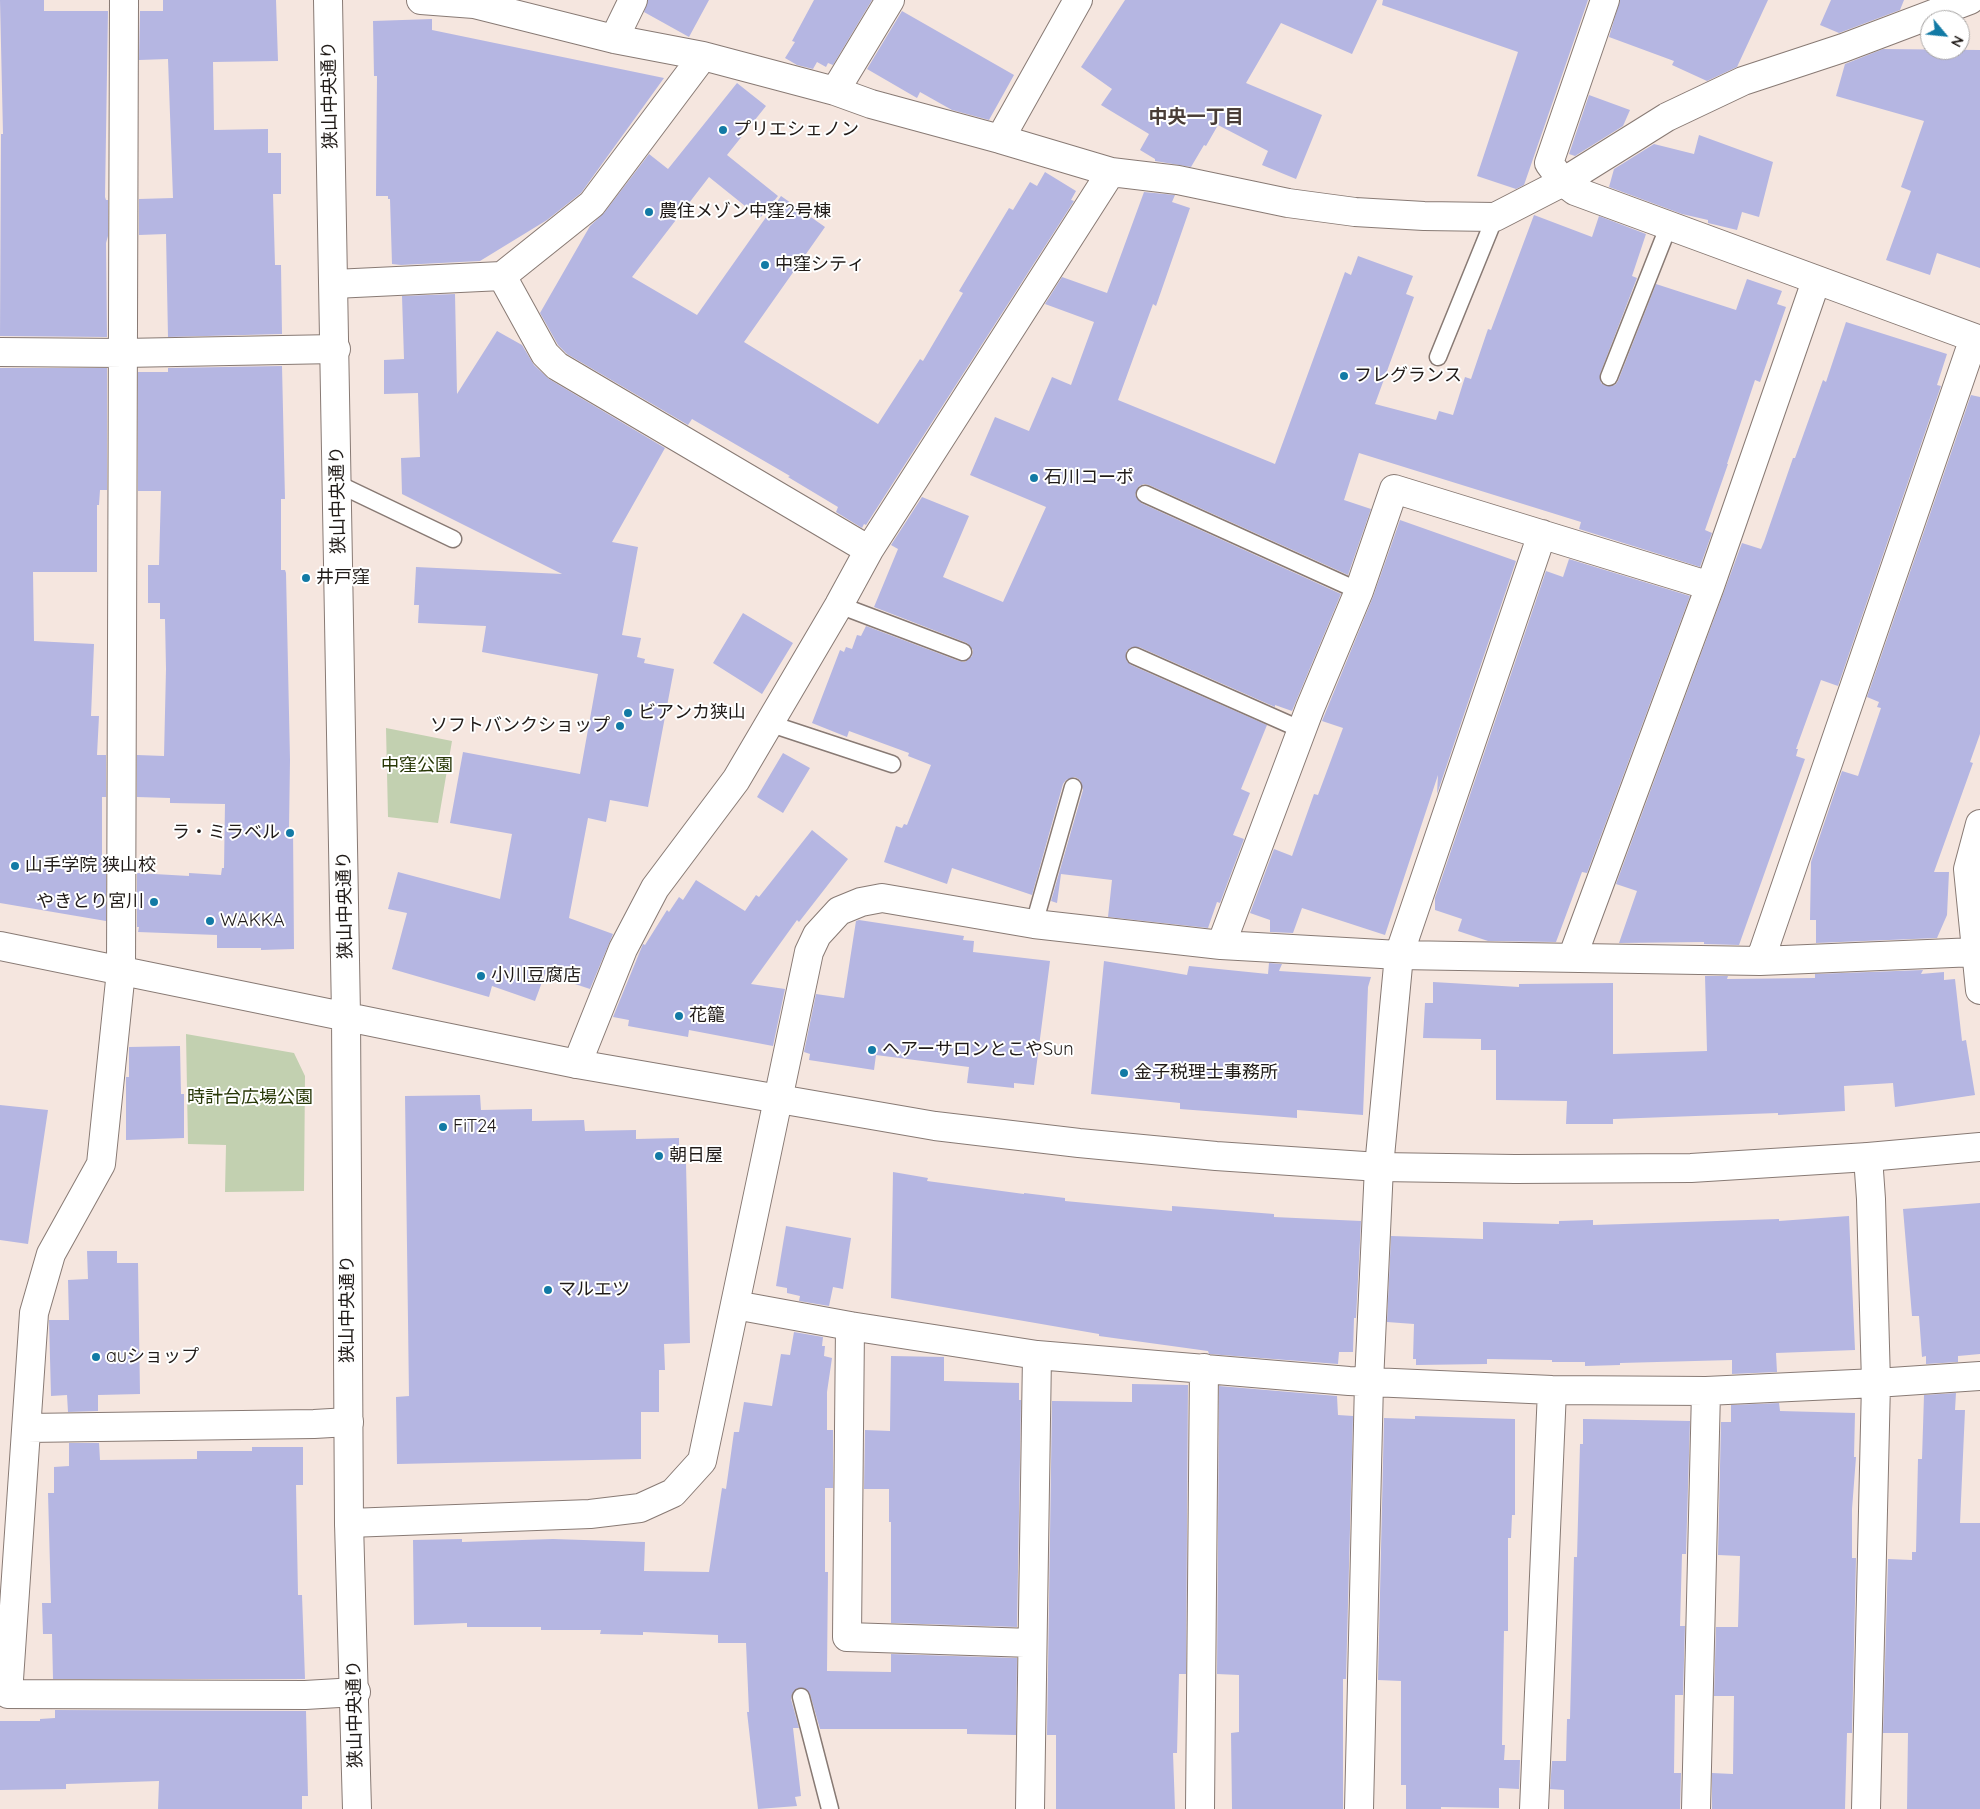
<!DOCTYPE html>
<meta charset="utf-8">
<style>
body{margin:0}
#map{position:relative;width:1980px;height:1809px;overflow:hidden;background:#f5e6df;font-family:Quicksand,sans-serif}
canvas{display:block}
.north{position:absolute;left:1920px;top:10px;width:50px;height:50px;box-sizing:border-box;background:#fff;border:1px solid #a6a4a3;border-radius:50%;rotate:118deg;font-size:14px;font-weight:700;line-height:20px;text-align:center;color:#201b18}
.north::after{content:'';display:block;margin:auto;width:18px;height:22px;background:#127aa5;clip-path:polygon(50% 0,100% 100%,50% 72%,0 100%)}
</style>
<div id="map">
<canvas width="1980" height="1809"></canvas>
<div class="north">N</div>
</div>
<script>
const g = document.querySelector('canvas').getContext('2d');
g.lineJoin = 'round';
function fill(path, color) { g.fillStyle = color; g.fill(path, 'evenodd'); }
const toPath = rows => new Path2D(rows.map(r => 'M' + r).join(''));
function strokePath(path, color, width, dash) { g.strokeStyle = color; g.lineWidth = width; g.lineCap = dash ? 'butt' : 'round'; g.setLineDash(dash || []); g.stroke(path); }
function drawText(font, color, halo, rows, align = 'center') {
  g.font = font + ' Quicksand,"Noto Sans JP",sans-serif'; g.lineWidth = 4; g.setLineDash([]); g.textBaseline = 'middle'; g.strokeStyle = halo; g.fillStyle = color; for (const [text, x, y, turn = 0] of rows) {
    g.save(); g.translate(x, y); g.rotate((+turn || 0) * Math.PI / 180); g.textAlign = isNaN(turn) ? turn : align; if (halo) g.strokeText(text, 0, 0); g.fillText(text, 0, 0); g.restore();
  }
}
fill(toPath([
 [386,728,452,741,438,823,388,817],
 [186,1034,294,1053,305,1076,304,1191,225,1192,226,1145,188,1144]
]), '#c2d0b0');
fill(toPath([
 [0,0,44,0,44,11,108,11,105,197,106,200,108,200,108,236,106,243,107,337,0,336,1,134,3,134],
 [163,0,276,0,278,61,213,62,214,130,268,129,268,153,281,153,281,194,273,194,275,265,281,265,282,334,168,337,166,234,139,235,139,199,173,198,168,59,139,60,140,11,163,11],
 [648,0,709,0,689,37,644,12],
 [814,0,872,0,833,65,828,63,826,67,817,62,813,69,797,65,785,58,795,42,792,41],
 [1125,0,1377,0,1352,54,1281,23,1246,83,1322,115,1296,179,1262,165,1268,151,1218,125,1206,146,1204,145,1191,167,1155,161,1155,159,1140,150,1149,134,1101,105,1112,89,1081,67],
 [1383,0,1588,0,1524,185,1516,189,1477,176,1518,52,1382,5],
 [1620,0,1768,0,1737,67,1707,81,1672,65,1674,61,1609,37],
 [1831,0,1904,0,1900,10,1839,33,1820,25],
 [902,11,1014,75,989,120,952,110,920,92,917,98,867,69],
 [432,19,432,30,664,78,581,193,547,220,480,261,401,265,392,264,390,199,388,199,388,196,376,196,377,76,374,76,373,21],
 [1883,49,1980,50,1980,268,1937,253,1930,275,1886,260,1911,191,1901,187,1924,121,1836,96,1845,64],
 [737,83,766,106,727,155,778,196,760,218,709,177,632,277,697,315,781,196,825,227,744,342,878,424,920,359,923,361,963,293,959,291,1009,208,1013,210,1030,182,1037,186,1045,172,1076,191,1071,200,1074,201,866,525,864,524,862,528,836,512,838,507,788,477,790,476,692,419,688,425,567,354,558,345,540,313,590,226,604,213,649,154,668,169],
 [1589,95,1630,110,1623,126,1575,156,1569,154],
 [1699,135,1773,162,1759,217,1742,212,1737,230,1708,223,1708,220,1682,214,1609,187,1614,169,1654,144,1694,154],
 [1144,192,1175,195,1172,202,1190,208,1156,306,1153,304,1118,400,1275,464,1345,272,1351,275,1358,256,1413,276,1406,294,1414,297,1375,404,1436,420,1439,411,1453,415,1465,377,1471,379,1488,329,1491,330,1534,215,1592,237,1599,216,1646,234,1632,276,1637,278,1600,374,1601,383,1606,386,1615,385,1618,381,1656,284,1736,310,1747,279,1782,291,1777,304,1786,307,1760,382,1755,380,1727,464,1728,464,1705,530,1712,533,1700,567,1579,529,1581,522,1359,453,1344,500,1371,509,1348,575,1149,485,1144,484,1139,486,1135,495,1141,503,1341,594,1292,711,1275,705,1275,707,1139,647,1130,648,1126,652,1127,661,1131,665,1267,725,1241,789,1250,793,1233,835,1244,839,1220,903,1217,902,1208,928,1108,917,1112,880,1061,874,1057,903,1051,901,1083,790,1080,780,1075,777,1066,780,1063,784,1032,895,952,868,947,884,884,862,896,826,902,828,904,824,907,825,931,765,908,756,909,753,849,731,847,737,812,723,840,650,844,652,846,647,852,649,857,635,861,636,866,626,959,661,965,662,972,656,973,650,967,643,874,607,898,549,891,545,922,497,969,516,943,577,1003,602,1046,507,970,475,995,417,1029,431,1052,377,1071,385,1094,322,1045,304,1062,277,1107,293],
 [455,294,457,394,497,331,522,345,534,365,549,379,665,448,612,542,638,547,622,635,641,638,637,657,645,659,644,663,674,669,648,807,610,800,606,822,588,818,569,918,613,934,590,989,545,974,535,1001,492,986,489,997,392,969,407,913,388,909,398,872,500,899,512,834,450,823,463,752,580,774,598,674,482,652,486,626,418,623,419,605,414,605,416,567,562,574,402,494,401,458,420,457,418,393,384,394,384,360,404,359,402,296],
 [1846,322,1947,354,1937,385,1941,386,1838,686,1821,680,1796,749,1798,749,1796,756,1805,759,1739,945,1704,944,1704,942,1619,943,1637,891,1616,884,1742,543,1761,549,1764,542,1793,458,1795,458,1823,380,1826,382],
 [282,366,285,499,281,499,281,570,285,570,286,573,290,760,289,828,293,828,294,949,261,950,261,948,217,948,217,935,138,932,139,927,137,927,137,873,189,876,189,873,221,875,222,868,224,868,225,804,170,803,170,798,137,797,137,755,164,756,166,669,165,619,160,619,160,603,148,603,148,565,159,565,161,491,138,491,138,372,168,372,168,368],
 [0,368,107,368,107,490,100,490,99,505,97,505,97,572,33,572,34,641,94,644,91,716,99,716,97,755,106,755,106,797,102,797,102,872,106,872,106,921,0,903],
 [1971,395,1980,397,1980,734,1970,762,1973,763,1934,872,1949,872,1947,915,1937,938,1816,943,1816,920,1810,920,1811,862,1842,771,1858,776,1881,708,1877,707,1879,702,1867,697],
 [1400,520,1516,561,1437,794,1438,775,1385,935,1302,908,1293,933,1270,932,1270,920,1250,913,1274,849,1292,856,1314,794,1318,795,1343,728,1322,721,1373,597],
 [1569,559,1690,596,1587,873,1582,872,1556,942,1488,941,1458,931,1462,919,1435,910,1435,898,1546,571,1563,577],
 [743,613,793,643,762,694,713,663],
 [783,753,810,768,783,813,757,797],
 [812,830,848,859,799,922,797,920,751,984,785,989,773,1046,689,1030,688,1037,628,1026,629,1020,613,1017,643,944,645,945,667,910,669,912,679,897,683,900,696,880,745,911,756,895,759,897],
 [859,920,964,936,963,940,974,941,973,952,1050,961,1034,1085,1014,1083,1014,1088,967,1083,969,1067,876,1055,874,1070,809,1060,810,1054,804,1052,816,994,844,998,856,921],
 [1104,961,1187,975,1189,966,1268,974,1269,963,1282,964,1279,971,1371,977,1368,987,1363,1115,1297,1110,1297,1118,1180,1109,1180,1103,1091,1094],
 [1923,970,1921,974,1944,972,1944,980,1955,979,1962,1041,1966,1040,1975,1095,1895,1107,1893,1083,1844,1086,1845,1111,1778,1115,1778,1113,1613,1119,1613,1124,1566,1124,1567,1101,1496,1100,1496,1050,1481,1050,1481,1039,1423,1038,1425,1003,1433,1003,1433,982,1519,987,1519,984,1613,983,1613,1054,1707,1051,1705,976,1728,976,1727,979,1815,978,1815,974],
 [180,1046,181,1094,184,1094,184,1138,126,1140,126,1077,129,1077,129,1047],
 [480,1095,481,1110,532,1109,532,1121,584,1120,585,1131,636,1130,636,1139,679,1138,679,1164,686,1163,690,1343,664,1344,665,1370,659,1370,659,1412,641,1412,641,1459,397,1464,396,1397,409,1396,405,1096],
 [0,1105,48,1110,28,1244,0,1240],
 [893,1172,928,1178,927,1181,1024,1194,1024,1193,1065,1198,1065,1201,1172,1211,1172,1206,1274,1214,1274,1217,1361,1221,1356,1318,1354,1318,1353,1352,1339,1352,1338,1364,1209,1354,1208,1351,1099,1336,1099,1334,891,1298],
 [1980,1203,1980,1354,1958,1356,1958,1362,1926,1364,1926,1356,1922,1357,1919,1316,1912,1316,1903,1209],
 [1849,1216,1855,1350,1776,1353,1777,1372,1732,1374,1732,1360,1620,1363,1620,1365,1585,1366,1585,1362,1552,1362,1552,1360,1487,1359,1487,1364,1416,1365,1416,1359,1413,1359,1414,1324,1387,1322,1391,1236,1483,1239,1483,1222,1559,1224,1559,1221,1593,1220,1593,1225,1779,1219,1779,1221],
 [786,1226,851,1238,843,1289,833,1287,829,1306,799,1301,800,1296,787,1293,787,1288,776,1286],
 [87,1251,117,1251,117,1263,138,1263,140,1394,98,1395,98,1411,68,1412,67,1395,51,1396,49,1320,69,1320,68,1280,88,1279],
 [794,1332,823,1337,822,1346,825,1346,824,1356,832,1358,827,1392,827,1430,833,1430,833,1488,825,1488,825,1572,828,1572,827,1671,891,1672,891,1654,1017,1658,1016,1735,967,1734,967,1729,820,1729,810,1694,804,1688,798,1688,792,1694,791,1699,799,1728,793,1728,801,1796,795,1797,797,1806,758,1809,747,1712,749,1712,746,1643,718,1643,718,1635,643,1632,643,1635,600,1634,601,1630,541,1630,541,1627,467,1627,467,1623,414,1625,413,1540,462,1539,462,1542,553,1539,645,1542,644,1571,709,1572,722,1488,726,1489,734,1432,739,1432,744,1402,772,1406,781,1354,790,1355],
 [891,1356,944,1357,944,1381,1019,1383,1019,1400,1021,1400,1017,1627,891,1623,891,1522,889,1522,889,1489,864,1489,865,1430,890,1431],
 [1132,1384,1188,1385,1186,1674,1179,1674,1177,1753,1173,1753,1175,1809,1056,1809,1056,1735,1047,1735,1052,1401,1132,1402],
 [1219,1386,1337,1396,1338,1415,1353,1416,1346,1679,1343,1679,1343,1809,1232,1809,1231,1733,1239,1732,1239,1675,1217,1674],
 [1956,1393,1955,1410,1965,1410,1960,1523,1980,1523,1980,1809,1907,1809,1908,1733,1883,1733,1888,1559,1912,1560,1912,1552,1916,1552,1918,1459,1922,1459,1924,1395],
 [1779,1403,1780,1411,1855,1413,1854,1457,1856,1457,1852,1509,1852,1558,1856,1558,1852,1733,1847,1733,1845,1809,1712,1809,1712,1773,1733,1774,1734,1696,1714,1696,1716,1627,1738,1627,1740,1556,1718,1555,1721,1422,1731,1422,1731,1405],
 [1415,1416,1515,1419,1515,1515,1512,1515,1511,1538,1508,1538,1508,1631,1504,1631,1502,1745,1505,1745,1504,1760,1520,1760,1519,1789,1499,1788,1499,1808,1441,1807,1441,1809,1406,1809,1406,1785,1401,1785,1401,1681,1378,1680,1384,1418,1415,1419],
 [1583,1419,1690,1421,1686,1554,1682,1554,1680,1626,1685,1626,1683,1695,1675,1695,1674,1773,1681,1773,1680,1809,1564,1809,1564,1790,1550,1789,1552,1761,1566,1761,1567,1719,1570,1719,1574,1557,1577,1557,1580,1444,1583,1444],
 [69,1443,99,1443,100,1460,197,1459,197,1451,252,1451,252,1447,303,1447,303,1485,296,1485,298,1595,302,1595,305,1679,53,1679,52,1634,43,1634,42,1603,51,1603,48,1493,54,1493,54,1467,69,1466],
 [55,1710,306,1711,308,1796,302,1796,302,1809,158,1809,159,1781,66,1784,66,1789,0,1790,0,1721,40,1721,40,1719,55,1718]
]), '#b5b6e2');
const service = toPath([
 [1438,357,1495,217],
 [1609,377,1669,225],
 [338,484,453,539],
 [1145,494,1359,591],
 [839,605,963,652],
 [1135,656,1302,730],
 [768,723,892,764],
 [1034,924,1073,787],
 [801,1697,830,1809]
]);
const minor = toPath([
 [124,0,121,971,101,1164,51,1254,34,1313,8,1694,305,1695,356,1692],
 [421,0,474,4,614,39,703,56,835,91,871,104,1000,139,1111,172,1178,180,1288,203,1355,212,1424,216,1495,217,1563,182,1667,117,1743,81,1843,48,1970,0],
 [1605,0,1549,163,1563,182,1575,191,1980,340],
 [614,39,633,0],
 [835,91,890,0],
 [1000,139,1078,0],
 [502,276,545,354,557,366,869,550],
 [334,284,502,276,592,204,703,56],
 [0,352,123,353,336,349],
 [1980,824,1968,869,1980,990],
 [1221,945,1310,708,1359,591,1394,489,1710,586],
 [1572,958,1710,586,1816,281],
 [1760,961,1974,338],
 [577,1064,623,949,655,888,736,780,839,605,869,550,1111,172],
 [735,1305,850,1326,1037,1355,1349,1381,1552,1390,1706,1391,1876,1383,1980,1376],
 [850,1326,847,1637,1032,1643],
 [27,1428,314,1424,349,1422],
 [349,1523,590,1514,640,1508,673,1493,702,1461,809,952,817,935,839,911,861,902,882,898,1034,924,1221,945,1399,955,1760,961,1976,952],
 [1030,1809,1037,1355],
 [1200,1809,1204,1368],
 [1359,1809,1369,1382,1379,1167,1399,955,1542,534],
 [1534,1809,1552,1390],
 [1696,1809,1706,1391],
 [1866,1809,1876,1383,1871,1199,1868,1157]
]);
const tertiary = toPath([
 [328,0,346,1015,349,1523,357,1809],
 [0,946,577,1064,935,1126,1079,1143,1216,1156,1379,1167,1515,1169,1691,1168,1868,1157,1980,1147]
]);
strokePath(service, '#887a74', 19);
strokePath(minor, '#887a74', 30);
strokePath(tertiary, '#887a74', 30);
strokePath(service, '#fff', 16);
strokePath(minor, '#fff', 28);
strokePath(tertiary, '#fff', 28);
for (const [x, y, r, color] of [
 [723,130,5,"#127aa5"],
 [649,212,5,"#127aa5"],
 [765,265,5,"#127aa5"],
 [1344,376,5,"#127aa5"],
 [1034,478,5,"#127aa5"],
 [306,578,5,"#127aa5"],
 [628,713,5,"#127aa5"],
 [620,726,5,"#127aa5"],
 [290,833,5,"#127aa5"],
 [15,866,5,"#127aa5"],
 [154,902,5,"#127aa5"],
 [210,921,5,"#127aa5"],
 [481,976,5,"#127aa5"],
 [679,1016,5,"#127aa5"],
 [872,1050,5,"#127aa5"],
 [1124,1073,5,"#127aa5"],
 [443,1127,5,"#127aa5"],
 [659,1156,5,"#127aa5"],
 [548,1290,5,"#127aa5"],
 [96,1357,5,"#127aa5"]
]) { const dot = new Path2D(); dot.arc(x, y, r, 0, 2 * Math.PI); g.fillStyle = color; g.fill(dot); strokePath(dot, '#fff', 2); }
drawText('18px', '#201b18', '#fff', [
 ["狭山中央通り",330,95,-91],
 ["狭山中央通り",338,500,-91],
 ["狭山中央通り",345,905,-91],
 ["狭山中央通り",348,1309,-90],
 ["狭山中央通り",355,1714,-91]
]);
drawText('18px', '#201b18', '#fff', [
 ["プリエシェノン",733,130],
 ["農住メゾン中窪2号棟",659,212],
 ["中窪シティ",775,265],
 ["フレグランス",1354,376],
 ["石川コーポ",1044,478],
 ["井戸窪",316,578],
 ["ビアンカ狭山",638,713],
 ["ソフトバンクショップ",610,726,"right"],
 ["ラ・ミラベル",280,833,"right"],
 ["山手学院 狭山校",25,866],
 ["やきとり宮川",144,902,"right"],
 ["WAKKA",220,921],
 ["小川豆腐店",491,976],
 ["花籠",689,1016],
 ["ヘアーサロンとこやSun",882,1050],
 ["金子税理士事務所",1134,1073],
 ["FiT24",453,1127],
 ["朝日屋",669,1156],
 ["マルエツ",558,1290],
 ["auショップ",106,1357]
], 'left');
drawText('18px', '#273706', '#fff', [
 ["中窪公園",417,766],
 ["時計台広場公園",250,1098]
]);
drawText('bold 19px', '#493d37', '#fff', [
 ["中央一丁目",1196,117]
]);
</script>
